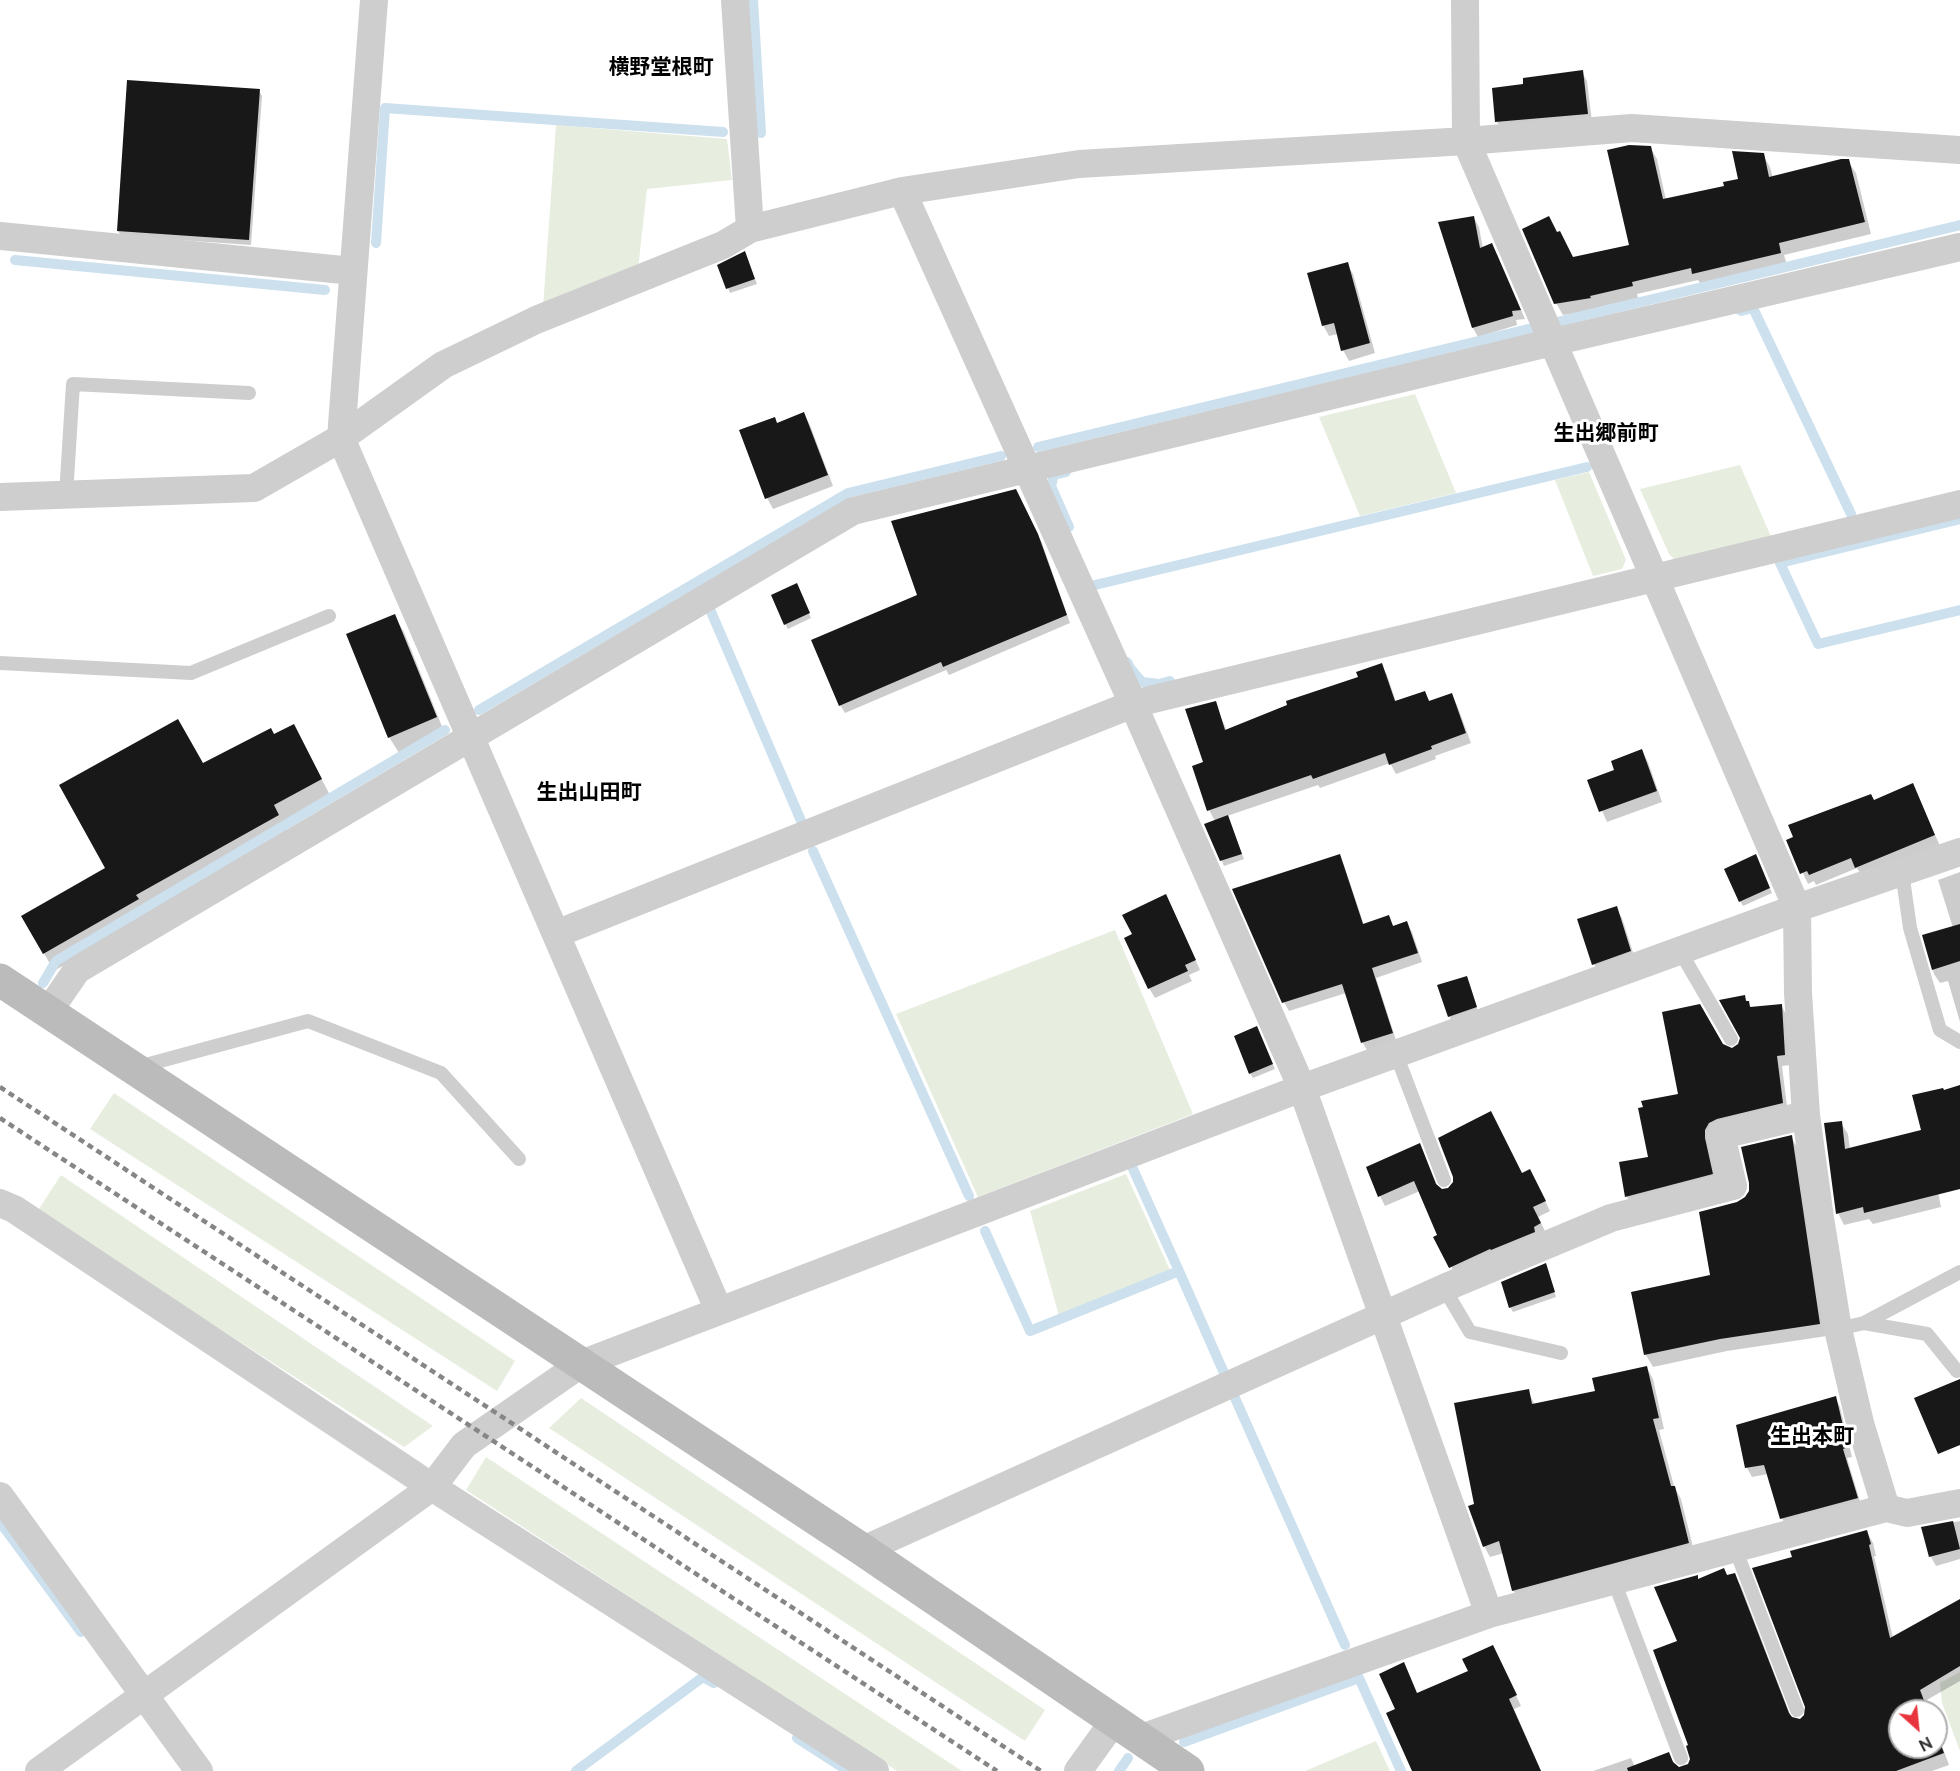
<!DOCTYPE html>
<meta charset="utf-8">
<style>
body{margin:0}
#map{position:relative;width:1960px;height:1771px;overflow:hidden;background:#fff;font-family:Raleway,sans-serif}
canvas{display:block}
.north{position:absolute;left:1888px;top:1699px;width:60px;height:60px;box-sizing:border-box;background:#fff;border:2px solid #adadad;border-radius:50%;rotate:153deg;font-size:16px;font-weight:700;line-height:24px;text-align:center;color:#313131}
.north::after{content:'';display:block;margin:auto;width:21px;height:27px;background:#e8343c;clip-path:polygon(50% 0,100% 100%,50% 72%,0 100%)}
</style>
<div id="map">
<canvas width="1960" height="1771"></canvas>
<div class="north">N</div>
</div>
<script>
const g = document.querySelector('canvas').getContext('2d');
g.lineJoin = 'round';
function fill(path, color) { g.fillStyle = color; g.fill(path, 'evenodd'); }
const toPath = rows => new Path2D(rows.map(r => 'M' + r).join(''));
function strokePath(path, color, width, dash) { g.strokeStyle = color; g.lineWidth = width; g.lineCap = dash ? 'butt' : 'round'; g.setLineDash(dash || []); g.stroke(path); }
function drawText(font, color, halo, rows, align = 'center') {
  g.font = font + ' Raleway,"Noto Sans JP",sans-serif'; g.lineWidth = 6; g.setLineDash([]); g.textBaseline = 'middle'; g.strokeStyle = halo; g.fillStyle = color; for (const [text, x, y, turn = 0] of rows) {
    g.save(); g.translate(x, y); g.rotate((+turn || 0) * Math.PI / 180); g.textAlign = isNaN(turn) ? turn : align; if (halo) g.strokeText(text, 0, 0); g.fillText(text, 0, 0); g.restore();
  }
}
fill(toPath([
 [556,125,727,139,732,180,647,189,638,269,543,307],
 [1415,394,1456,493,1360,516,1319,417],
 [1740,465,1772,539,1679,564,1669,554,1640,489],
 [1589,472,1626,560,1622,569,1593,576,1555,480],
 [1115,930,1193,1114,978,1197,896,1014],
 [114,1093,515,1361,497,1391,90,1129],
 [1126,1174,1170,1270,1059,1316,1030,1211],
 [61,1175,433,1426,404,1447,37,1212],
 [581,1398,1045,1710,1025,1741,549,1428],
 [486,1457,962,1771,897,1771,466,1490],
 [1960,1672,1960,1751,1942,1703,1940,1683],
 [1376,1741,1390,1771,1305,1771]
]), '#e7eee0');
fill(toPath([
 [1582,72,1587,81,1592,122,1502,131,1497,122,1525,85],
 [259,91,262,96,251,245,121,236,118,231],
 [1650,147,1657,159,1666,200,1725,187,1740,180,1763,155,1770,167,1773,178,1848,161,1856,173,1871,234,1784,255,1787,265,1701,285,1698,280,1637,294,1638,298,1596,308,1597,310,1563,315,1556,303,1557,233,1573,259,1630,246],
 [1474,218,1479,227,1483,249,1497,254,1525,319,1516,320,1517,325,1478,337,1473,328],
 [747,258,757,284,730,293,719,266],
 [1347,264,1353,274,1375,353,1349,361,1343,350,1338,334,1329,336,1323,325],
 [804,414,810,425,833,486,773,509,767,498,777,424],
 [1020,498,1042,543,1070,623,949,675,946,670,845,713,840,705,919,595],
 [799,590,811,618,788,629,785,624],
 [394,616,404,632,445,734,399,753,389,737],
 [1381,665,1387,675,1396,702,1424,693,1430,702,1452,695,1457,705,1471,743,1435,756,1436,759,1396,774,1390,763,1320,788,1318,785,1227,816,1244,859,1224,866,1206,824,1215,821,1209,810,1205,763,1215,703,1227,731,1360,677],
 [274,736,303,744,331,797,283,823,288,833,54,971,23,916,107,868,202,765],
 [1642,751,1648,762,1662,802,1607,822,1589,781,1616,770],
 [1913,785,1940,846,1863,878,1857,868,1816,885,1814,881,1808,884,1788,841],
 [1339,856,1344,865,1364,925,1388,917,1394,927,1407,923,1412,932,1422,962,1376,978,1397,1043,1368,1052,1363,1043,1346,993,1289,1011,1284,1002],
 [1758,861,1772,893,1743,906,1740,901],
 [1960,872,1960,1022,1948,981,1940,983,1934,974,1923,936,1953,928,1938,880],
 [1171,906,1200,970,1189,975,1192,981,1155,998,1149,988],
 [1616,908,1622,918,1636,962,1600,975,1594,964],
 [1469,982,1478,1012,1452,1021,1449,1016],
 [1744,996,1752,1009,1781,1005,1787,1016,1790,1065,1782,1066,1788,1114,1723,1129,1718,1184,1633,1207,1627,1197,1621,1163,1649,1158,1680,1095,1722,1045,1732,1050,1740,1045],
 [1259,1033,1275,1069,1253,1078,1250,1073],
 [1960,1088,1960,1187,1938,1192,1941,1207,1873,1224,1869,1219,1844,1225,1838,1213,1841,1123,1848,1134,1850,1150,1922,1131,1944,1092],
 [1791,1137,1798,1149,1827,1336,1727,1351,1653,1367,1646,1355,1712,1276,1738,1203,1746,1198],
 [1420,1145,1438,1187,1442,1190,1522,1175,1535,1180,1550,1211,1538,1217,1546,1233,1456,1277,1420,1191,1385,1206,1380,1196],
 [1548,1270,1556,1297,1513,1312,1510,1307],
 [1647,1368,1653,1379,1664,1429,1659,1430,1674,1486,1681,1499,1695,1555,1520,1601,1513,1590,1504,1553,1490,1557,1484,1546,1476,1505,1528,1391,1535,1405,1597,1393],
 [1835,1397,1840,1407,1852,1457,1847,1458,1862,1508,1787,1528,1782,1518,1768,1474,1752,1477,1747,1468,1738,1426],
 [1960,1521,1960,1559,1936,1566,1931,1557,1923,1528],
 [1867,1532,1873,1543,1876,1556,1874,1556,1893,1638,1960,1600,1960,1681,1925,1701,1929,1711,1900,1711,1900,1747,1936,1747,1936,1730,1949,1765,1932,1771,1593,1771,1631,1758,1635,1767,1669,1754,1676,1767,1684,1768,1689,1765,1691,1759,1679,1642,1699,1580,1734,1575,1741,1586,1791,1717,1802,1720,1807,1712,1794,1558],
 [1493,1647,1521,1706,1514,1709,1541,1771,1414,1771,1417,1694,1470,1672]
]), '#0003');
strokePath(toPath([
 [753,0,761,133],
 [376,243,385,108,723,132],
 [15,260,325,290],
 [1741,311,1753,308,1851,514],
 [1038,447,1960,225],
 [1066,472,1054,475,1051,486,1069,527],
 [1960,519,1780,563,1818,644,1960,610],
 [1095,585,1587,467],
 [709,607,802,823],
 [1127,662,1130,668,1142,682,1159,684,1170,681],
 [479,710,848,493,1001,456],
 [813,851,969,1196],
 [43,983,56,961,445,730],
 [1133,1169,1179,1271],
 [985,1231,1030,1331,1179,1271,1224,1373],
 [1235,1398,1345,1645],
 [0,1522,81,1632],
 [797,1738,848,1771],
 [1184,1742,1359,1678,1401,1771],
 [576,1771,703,1677,714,1683],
 [1119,1771,1128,1758]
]), '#cce0ee', 10);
fill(toPath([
 [1583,70,1588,114,1495,122,1492,88,1523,84,1523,78],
 [127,80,260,89,249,240,117,231],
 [1629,145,1651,146,1663,199,1724,186,1723,182,1738,179,1732,151,1764,153,1769,177,1841,159,1849,159,1865,222,1779,243,1781,253,1692,274,1691,268,1632,282,1633,286,1590,296,1591,298,1554,304,1522,229,1549,216,1557,232,1560,231,1573,257,1629,245,1607,150],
 [1474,216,1480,248,1492,243,1521,310,1512,311,1513,316,1472,328,1438,222],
 [745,251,755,279,726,289,717,265],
 [1348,262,1370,343,1341,351,1334,323,1322,326,1307,273],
 [804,412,828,475,765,499,739,430,775,417,777,423],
 [1016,489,1038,534,1067,615,943,667,941,662,839,706,811,640,917,595,891,521],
 [797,583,810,613,784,625,771,595],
 [395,614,437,717,388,738,346,634],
 [1382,663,1395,701,1425,691,1429,701,1452,693,1466,733,1431,746,1432,749,1389,765,1385,753,1313,779,1311,775,1207,811,1192,766,1203,762,1185,709,1216,701,1225,730,1287,705,1286,701,1358,677,1356,672],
 [178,719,203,763,271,728,274,734,294,724,322,779,274,805,279,815,136,895,139,899,43,954,21,916,105,868,59,785],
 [1642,749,1657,791,1599,812,1587,780,1614,770,1611,761],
 [1913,783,1935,835,1855,868,1851,858,1809,875,1807,871,1800,874,1786,840,1793,837,1788,825,1871,794,1874,800],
 [1228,815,1242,854,1220,861,1204,824],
 [1340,854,1363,924,1389,915,1393,926,1407,921,1418,953,1372,968,1393,1033,1361,1043,1342,984,1282,1003,1232,889],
 [1756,854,1770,888,1739,902,1724,869],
 [1166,894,1196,960,1185,965,1188,971,1148,989,1124,938,1132,934,1122,915],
 [1617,906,1631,951,1592,965,1577,919],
 [1960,924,1960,961,1932,970,1922,935],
 [1467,976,1477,1007,1448,1017,1437,985],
 [1745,995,1746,1001,1749,1001,1750,1007,1782,1004,1785,1055,1777,1056,1783,1103,1717,1119,1709,1123,1705,1130,1705,1138,1713,1174,1625,1197,1619,1162,1648,1157,1638,1108,1643,1107,1641,1101,1678,1094,1662,1012,1700,1004,1723,1044,1732,1048,1738,1044,1740,1038,1719,1000],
 [1257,1026,1273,1064,1249,1074,1234,1036],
 [1960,1085,1960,1189,1864,1213,1863,1207,1836,1214,1824,1123,1842,1121,1845,1149,1921,1130,1912,1095,1943,1088,1944,1090],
 [1491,1111,1522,1173,1530,1169,1546,1201,1533,1207,1541,1223,1534,1227,1535,1232,1491,1250,1490,1249,1449,1268,1433,1237,1437,1235,1414,1181,1378,1197,1366,1167,1420,1143,1436,1184,1442,1189,1448,1188,1453,1182,1453,1177,1438,1138],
 [1792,1135,1820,1324,1720,1339,1644,1355,1631,1292,1710,1275,1699,1212,1737,1202,1745,1197,1749,1191,1749,1183,1741,1147],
 [1546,1263,1555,1292,1509,1308,1501,1282],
 [1647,1366,1659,1418,1653,1419,1671,1486,1675,1486,1689,1543,1512,1591,1499,1541,1483,1547,1468,1506,1474,1504,1454,1403,1529,1389,1532,1404,1595,1391,1592,1378],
 [1960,1379,1960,1445,1938,1454,1914,1398],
 [1836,1396,1848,1447,1843,1449,1858,1498,1780,1519,1764,1465,1745,1468,1736,1425],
 [1953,1521,1960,1549,1929,1557,1921,1527],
 [1867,1530,1871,1544,1869,1545,1890,1638,1960,1599,1960,1666,1920,1690,1928,1711,1900,1711,1900,1747,1936,1747,1936,1732,1944,1753,1896,1771,1628,1771,1627,1768,1669,1752,1673,1762,1679,1767,1688,1764,1690,1759,1686,1746,1688,1745,1653,1650,1677,1641,1654,1587,1698,1575,1698,1579,1724,1568,1727,1575,1735,1573,1789,1713,1792,1717,1800,1719,1804,1715,1805,1707,1752,1568,1792,1557,1790,1551],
 [1493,1645,1517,1695,1509,1699,1541,1771,1412,1771,1386,1713,1395,1709,1379,1674,1404,1662,1417,1693,1468,1671,1462,1659]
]), '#181818');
strokePath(toPath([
 [66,495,73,384,249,393],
 [0,663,191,673,329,616],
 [1902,872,1910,928,1940,1030,1960,1042],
 [1680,951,1731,1039],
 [1396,1054,1444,1180],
 [138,1067,308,1021,441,1073,519,1159],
 [1444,1288,1470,1332,1561,1353],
 [1864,1323,1960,1272],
 [1838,1329,1864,1323,1927,1334,1957,1371],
 [1735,1548,1797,1710],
 [1614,1581,1681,1758]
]), '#cecece', 14);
strokePath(toPath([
 [374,0,341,438,719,1311],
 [735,0,750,229],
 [1465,0,1466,141,1797,908,1798,993,1806,1115,1820,1218,1838,1329,1860,1423,1886,1508],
 [902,191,1133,704,1302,1088,1489,1614],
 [0,236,353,271],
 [0,497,254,488,341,438,443,365,536,320,723,245,750,229,902,191,1079,164,1466,141,1632,128,1960,150],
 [556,934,1133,704,1960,504],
 [48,1012,77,970,853,511,1553,342,1960,247],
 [0,1203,14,1209,432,1487,875,1771],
 [0,1496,199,1771],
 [863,1550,1444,1288,1611,1218,1733,1186,1721,1135,1806,1115],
 [1139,1739,1489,1614,1886,1508,1907,1513,1960,1503],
 [39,1771,432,1487,464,1445,581,1364,1302,1088,1797,908,1960,852],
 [1078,1771,1114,1721]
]), '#cecece', 28);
strokePath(toPath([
 [0,980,863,1550,1188,1771]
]), '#bbb', 33);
strokePath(toPath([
 [0,1087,1041,1771],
 [0,1118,997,1771]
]), '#868686', 4.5, [6, 4.5]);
drawText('bold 21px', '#000', '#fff', [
 ["横野堂根町",661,68],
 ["生出郷前町",1606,434],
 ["生出山田町",589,793],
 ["生出本町",1812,1437]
]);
</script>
